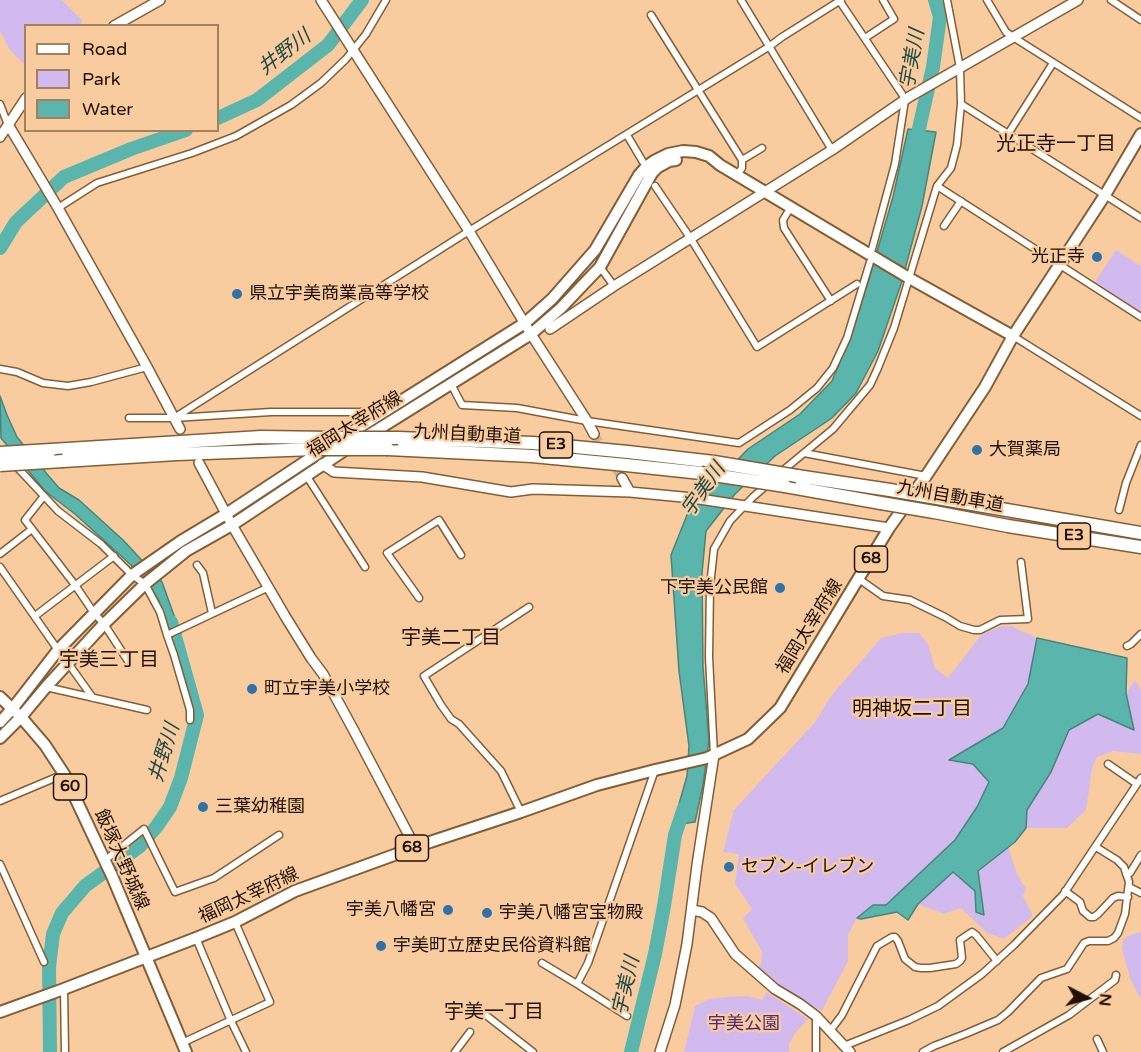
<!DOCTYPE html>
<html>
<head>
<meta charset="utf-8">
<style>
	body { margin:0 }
	#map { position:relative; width:1141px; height:1052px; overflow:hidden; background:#f9cca0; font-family:"Varela Round",sans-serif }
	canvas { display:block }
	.legend { position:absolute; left:24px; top:24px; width:195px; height:108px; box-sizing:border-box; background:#f9cca0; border:2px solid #a28160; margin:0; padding:8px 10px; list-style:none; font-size:18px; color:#201001 }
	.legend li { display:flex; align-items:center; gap:12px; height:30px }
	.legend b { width:30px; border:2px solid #a28160 }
	.north { position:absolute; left:1057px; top:968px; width:60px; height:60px; -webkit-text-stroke:4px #f9cca0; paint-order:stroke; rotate:96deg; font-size:16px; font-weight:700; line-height:24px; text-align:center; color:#201001 }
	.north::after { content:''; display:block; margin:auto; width:21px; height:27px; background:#201001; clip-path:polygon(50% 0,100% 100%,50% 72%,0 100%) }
</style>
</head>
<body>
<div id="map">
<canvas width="1141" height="1052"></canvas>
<ul class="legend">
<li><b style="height:8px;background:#fff"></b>Road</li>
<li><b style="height:16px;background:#d3baee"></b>Park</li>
<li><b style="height:16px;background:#5ab6ac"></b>Water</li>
</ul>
<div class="north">N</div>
</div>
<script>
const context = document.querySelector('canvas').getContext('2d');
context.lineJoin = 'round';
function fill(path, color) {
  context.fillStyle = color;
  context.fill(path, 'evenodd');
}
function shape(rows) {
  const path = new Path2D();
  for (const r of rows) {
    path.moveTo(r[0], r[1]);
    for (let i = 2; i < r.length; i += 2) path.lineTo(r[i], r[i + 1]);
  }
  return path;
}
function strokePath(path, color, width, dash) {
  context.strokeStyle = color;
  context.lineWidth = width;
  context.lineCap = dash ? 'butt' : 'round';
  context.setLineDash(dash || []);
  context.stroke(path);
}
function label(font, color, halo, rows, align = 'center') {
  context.font = font + ' "Varela Round","Noto Sans JP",sans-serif';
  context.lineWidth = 4.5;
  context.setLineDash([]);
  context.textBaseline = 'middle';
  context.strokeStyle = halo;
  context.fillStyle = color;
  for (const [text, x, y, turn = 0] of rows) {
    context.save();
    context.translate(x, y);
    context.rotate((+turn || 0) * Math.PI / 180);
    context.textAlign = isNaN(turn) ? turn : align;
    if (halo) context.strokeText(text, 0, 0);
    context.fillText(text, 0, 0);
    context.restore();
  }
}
fill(shape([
	[0,0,62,0,82,20,81,25,26,26,25,65,9,49,0,31],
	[1116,250,1141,266,1141,313,1095,282],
	[1011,626,1037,638,1028,684,1003,728,950,760,973,764,989,782,977,807,955,840,886,905,873,905,857,918,848,935,848,961,822,1011,793,995,756,968,761,964,762,952,743,918,752,909,735,884,739,854,723,852,734,810,816,721,831,696,881,638,903,633,919,633,928,644,935,668,948,678,981,635,999,627],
	[1135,680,1141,690,1141,754,1113,751,1097,757,1092,769,1086,810,1067,828,1026,828,1027,810,1051,772,1069,730,1098,714,1134,730,1126,693],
	[1008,847,1018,876,1026,889,1023,896,1033,916,1004,939,987,933,961,908,944,914,918,904,953,872,975,891,976,911,978,871],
	[1141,932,1141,998,1138,994,1130,978,1122,949,1123,939,1133,934],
	[766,992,808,1019,796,1032,789,1044,789,1052,684,1052,695,1006,709,999,726,997,747,996,763,1000]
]), '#d3baee');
const water = shape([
	[908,129,936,132,922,206,901,284,878,351,856,393,832,418,775,456,735,494,706,531,702,573,703,667,709,740,703,785,695,822,673,825,687,776,689,746,679,671,671,555,687,515,710,488,748,449,800,414,832,381,853,330,869,279,893,197,908,129],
	[0,396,7,415,17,437,47,474,59,488,79,500,123,540,162,582,181,635,173,643,159,601,152,589,131,565,75,514,45,491,1,438,0,396],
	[1037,638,1127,658,1126,693,1134,730,1098,714,1069,730,1051,772,1027,810,1026,828,1015,842,978,871,984,915,976,912,975,891,953,872,918,904,908,920,897,912,861,919,857,918,873,905,886,905,955,840,977,807,989,782,973,764,949,760,1003,728,1028,684,1037,638]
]);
fill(water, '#5ab6ac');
strokePath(water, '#498479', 1.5);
strokePath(shape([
	[218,118,257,100,328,45,362,0],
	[915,146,933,67,940,17,935,0],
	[0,248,16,222,64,177,131,149,186,130],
	[50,1052,49,967,53,934,62,913,85,886,140,846,157,826,170,807,181,778,197,715,171,622],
	[631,1052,655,954,664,906,675,835,684,808]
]), '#5ab6ac', 14);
strokePath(shape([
	[594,434,622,478]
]), '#d8b088', 9, [9, 4.5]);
const street = shape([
	[741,0,832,150],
	[839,0,902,94,905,100,895,164,872,249],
	[987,0,1006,32,1013,37,1141,118],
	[1111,0,1141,20],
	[651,15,742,160,742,168,737,175],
	[865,38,894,19,883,0],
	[0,104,8,125],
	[961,104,1141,218],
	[1008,134,1053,63],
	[627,135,643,162],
	[742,160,762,148],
	[655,186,691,239,757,347,857,284],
	[937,186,1141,317],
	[791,207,783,220,784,228,831,301],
	[58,208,97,183,192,153,236,136,291,105,321,83,346,59,366,34,386,0],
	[944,226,961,201],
	[600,267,614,286],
	[1013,336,1141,416],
	[0,369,17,372,43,383,68,386,91,382,147,367],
	[451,384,462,405,517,408,587,421,739,443,790,410,817,388,833,368,847,338,870,262],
	[129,418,174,418,271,412,361,412,369,421],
	[174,418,469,231,770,46,782,37,841,0],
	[804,453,926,476],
	[15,465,58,511,101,544,132,575,145,584,160,612,167,635,174,655,190,710,190,720],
	[781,472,833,429,870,385,877,370,894,328,937,186,951,168,957,145,961,104,960,68,947,0],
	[306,475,365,567],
	[44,496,25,520,75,585,94,613,104,624,128,661],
	[1119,510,1126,483,1141,445],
	[0,554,32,529],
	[197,565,203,573,212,613],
	[0,567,58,650],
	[859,579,883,596,910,600,945,617,960,626,974,630,980,630,1000,620,1028,619,1021,562],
	[419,598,387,553,439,520,461,555],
	[35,616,114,556],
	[167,635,269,587],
	[1127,646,1131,644,1141,634],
	[68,663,93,698],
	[46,687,147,710],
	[714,755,709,657,710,586,714,549,730,521,753,497,767,485],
	[1108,764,1137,784],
	[0,801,64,774],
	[521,812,501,771,459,724,451,719,441,705,424,676,529,607],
	[104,861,144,829,175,892,214,878,279,835],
	[0,864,44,962],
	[1126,874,1130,873,1141,855],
	[1129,887,1141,893],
	[1065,891,1080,902,1083,911,1090,917,1094,917,1098,914,1113,898,1118,896,1128,897],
	[196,938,231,1021,246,1052],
	[542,963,577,984,588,963,655,770],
	[577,984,627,1016],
	[64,989,65,1052],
	[487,1016,533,1052],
	[816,1017,816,1052],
	[830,1031,842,1015,877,946,892,937,895,937,898,941,905,959,915,967,921,968,930,968,956,964,960,961,962,958,960,940,972,932,976,935,997,961],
	[1097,1039,1103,1052],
	[182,1043,270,1002,235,922],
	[844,1046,909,1020,938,1006,982,974,1014,945,1063,895,1141,778],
	[455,1052,470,1032],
	[923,1052,934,1046,965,1034,998,1020,1008,1012,1041,978,1067,969,1084,943,1089,941,1108,941,1114,938,1118,933,1125,914,1129,882,1124,867,1117,860,1096,847],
	[1003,1052,1069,1015,1115,980,1116,975]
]);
const secondary = shape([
	[321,0,469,231,531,334,587,421,594,434],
	[114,26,160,0],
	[9,126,58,208,147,367,180,429],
	[0,137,26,98],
	[550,329,614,286,832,150,909,97,1078,0],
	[199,463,232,525,285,616,311,658,323,674,353,729,415,847],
	[322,464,334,472,422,477,511,492,533,489,630,492,693,498,889,528],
	[622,478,630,492],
	[692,910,702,912,711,918,735,954,775,989,800,1004,816,1016,850,1052],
	[660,1052,675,1005,687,944,697,865,714,755]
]);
const primary = shape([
	[339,440,525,323,552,299,595,250,639,175,647,166,654,161,668,154,683,151,696,152,709,156,720,165,909,278,1013,336],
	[361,440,531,334,561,308,600,267,652,173,658,167,669,161,676,160],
	[0,697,21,717,45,745,64,774,112,876,186,1052],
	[0,722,13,708,58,650,132,575,181,541,226,514,326,448],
	[0,738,21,717,46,687,104,624,145,584,186,551,232,525,348,448],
	[0,1012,61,990,196,938,235,922,295,891,430,842,521,812,597,785,655,770,707,758,748,739,780,708,889,528,926,476,985,387,1013,336,1105,195,1141,134]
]);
const highway = shape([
	[398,438,533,443,628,452,714,462],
	[388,449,532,456,626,465,701,473],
	[51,450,261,437,332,438],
	[63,461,177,454,315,449],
	[797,476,890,490],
	[785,486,881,503],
	[943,499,1141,533],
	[934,512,1008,526,1141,547]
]);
strokePath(street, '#845d33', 9);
strokePath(secondary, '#845d33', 12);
strokePath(primary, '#845d33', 14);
strokePath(highway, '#845d33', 15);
strokePath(street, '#fff', 6);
strokePath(secondary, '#fff', 9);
strokePath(primary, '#fff', 10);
strokePath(highway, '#fff', 12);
const highwayBridge = shape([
	[332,438,398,438],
	[315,449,388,449],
	[0,453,51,450],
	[714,462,797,476],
	[0,465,63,461],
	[701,473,785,486],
	[890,490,943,499],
	[881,503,934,512]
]);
strokePath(highwayBridge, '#845d33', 15, []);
strokePath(highwayBridge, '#fff', 12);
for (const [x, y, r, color] of [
	[1097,257,6,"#3072a8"],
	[237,294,6,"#3072a8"],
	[977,450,6,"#3072a8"],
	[780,588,6,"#3072a8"],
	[252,689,6,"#3072a8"],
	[203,807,6,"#3072a8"],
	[729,867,6,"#3072a8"],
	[448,910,6,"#3072a8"],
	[487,913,6,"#3072a8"],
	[381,946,6,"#3072a8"]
]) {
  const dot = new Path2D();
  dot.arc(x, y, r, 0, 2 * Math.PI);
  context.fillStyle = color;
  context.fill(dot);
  strokePath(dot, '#f9cca0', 2);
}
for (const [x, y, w] of [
	[556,445,33],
	[1074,536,33],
	[871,559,33],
	[70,787,33],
	[412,848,33]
]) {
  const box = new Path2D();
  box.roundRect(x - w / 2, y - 13, w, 26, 4.5);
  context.fillStyle = '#f9cca0';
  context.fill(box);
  strokePath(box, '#201001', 1.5);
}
label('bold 16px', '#201001', null, [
	["E3",556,445],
	["E3",1074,536],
	["68",871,559],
	["60",70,787],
	["68",412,848]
]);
label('18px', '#201001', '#f9cca0', [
	["光正寺",1085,257,"right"],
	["県立宇美商業高等学校",249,294],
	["大賀薬局",989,450],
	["下宇美公民館",768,588,"right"],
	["町立宇美小学校",264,689],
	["三葉幼稚園",215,807],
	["セブン-イレブン",741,867],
	["宇美八幡宮",436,910,"right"],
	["宇美八幡宮宝物殿",499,913],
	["宇美町立歴史民俗資料館",393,946]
], 'left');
label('18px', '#201001', '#f9cca0', [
	["福岡太宰府線",355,425,-32],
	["九州自動車道",467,435,3],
	["九州自動車道",950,497,10],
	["福岡太宰府線",810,627,-58],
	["飯塚大野城線",121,860,66],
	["福岡太宰府線",249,896,-25]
]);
label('18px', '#502a70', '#f9cca0', [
	["宇美公園",744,1024]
]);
label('italic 20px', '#204a46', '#f9cca0', [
	["井野川",285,53,-38],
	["宇美川",913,59,-80],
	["宇美川",704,490,-55],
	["井野川",165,753,-73],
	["宇美川",627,986,-77]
]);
label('20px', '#201001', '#f9cca0', [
	["光正寺一丁目",1056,145],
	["宇美二丁目",451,639],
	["宇美三丁目",109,661],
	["明神坂二丁目",912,710],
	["宇美一丁目",494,1013]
]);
</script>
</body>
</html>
